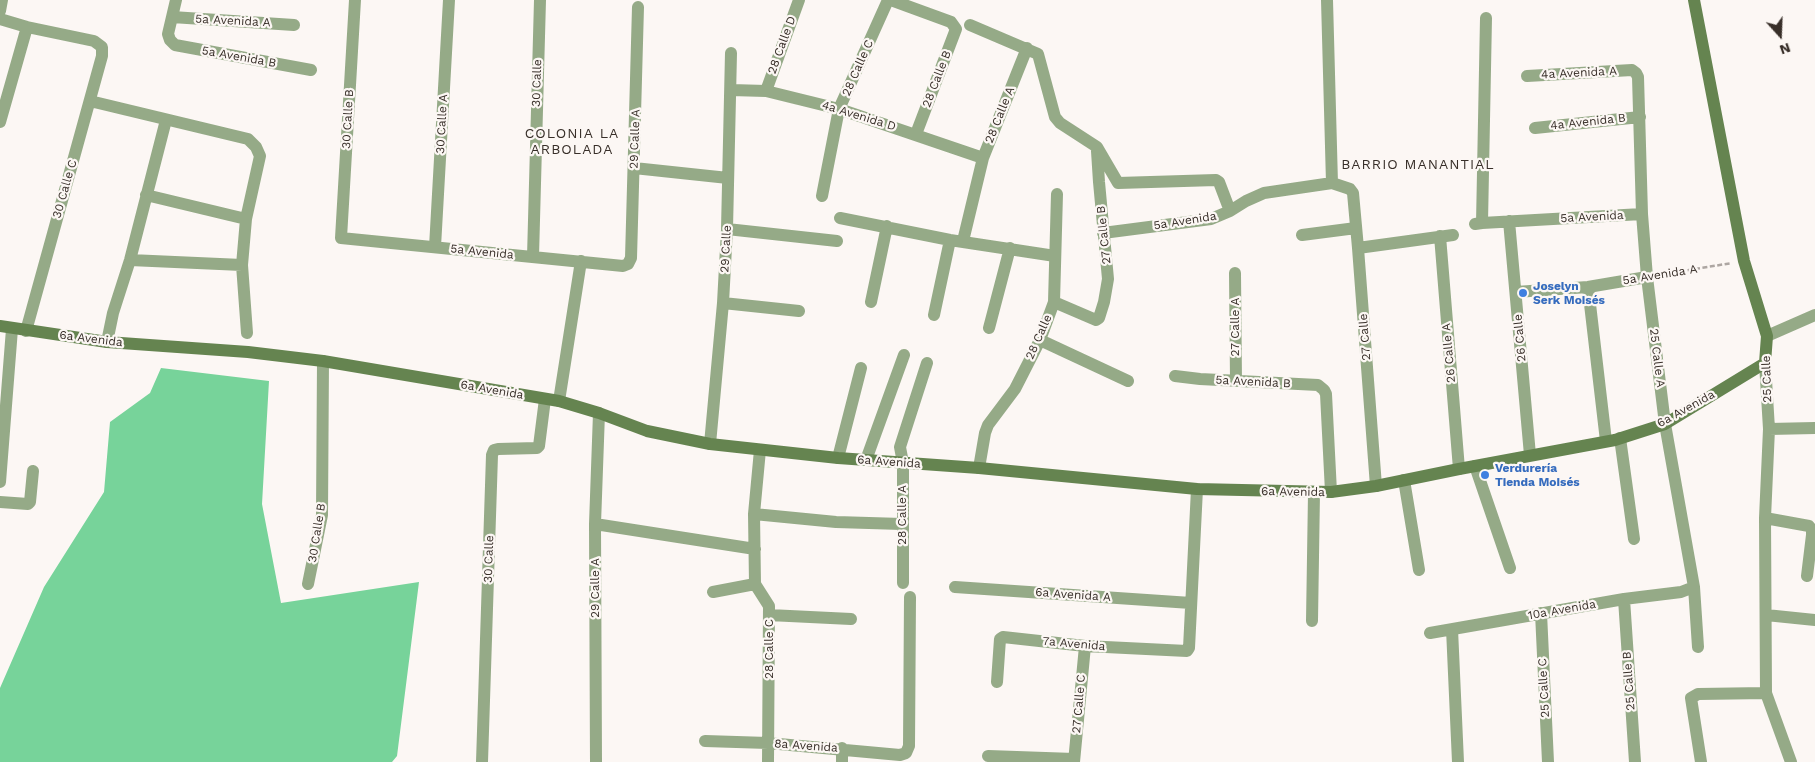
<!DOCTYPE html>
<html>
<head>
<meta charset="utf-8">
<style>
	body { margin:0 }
	#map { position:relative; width:1815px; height:762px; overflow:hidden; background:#fcf7f4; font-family:"Work Sans",sans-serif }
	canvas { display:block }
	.north { position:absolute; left:1755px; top:10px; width:50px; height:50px; -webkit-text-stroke:4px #fcf7f4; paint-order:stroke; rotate:160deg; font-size:14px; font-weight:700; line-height:20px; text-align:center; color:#382f29 }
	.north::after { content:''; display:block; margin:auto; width:18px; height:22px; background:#382f29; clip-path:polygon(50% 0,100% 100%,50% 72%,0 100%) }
</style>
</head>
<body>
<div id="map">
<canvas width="1815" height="762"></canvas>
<div class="north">N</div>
</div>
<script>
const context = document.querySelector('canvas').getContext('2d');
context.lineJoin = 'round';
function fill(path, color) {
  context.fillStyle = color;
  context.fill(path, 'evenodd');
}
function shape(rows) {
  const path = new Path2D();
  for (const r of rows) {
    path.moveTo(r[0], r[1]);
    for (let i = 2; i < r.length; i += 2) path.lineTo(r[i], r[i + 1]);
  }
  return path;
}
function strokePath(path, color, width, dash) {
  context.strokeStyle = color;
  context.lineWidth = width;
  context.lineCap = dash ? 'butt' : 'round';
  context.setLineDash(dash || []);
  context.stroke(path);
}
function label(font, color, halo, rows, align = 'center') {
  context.font = font + ' "Work Sans",sans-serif';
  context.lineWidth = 4.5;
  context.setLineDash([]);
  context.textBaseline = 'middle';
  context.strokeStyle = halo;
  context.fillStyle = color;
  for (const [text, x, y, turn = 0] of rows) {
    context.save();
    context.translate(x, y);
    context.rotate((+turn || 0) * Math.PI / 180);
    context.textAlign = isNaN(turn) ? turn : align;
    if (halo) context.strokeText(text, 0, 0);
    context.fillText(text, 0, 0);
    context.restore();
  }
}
fill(shape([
	[161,368,269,381,262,504,281,603,419,582,397,756,392,762,0,762,0,688,44,587,104,492,110,422,150,393]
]), '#77d39a');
strokePath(shape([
	[1658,275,1732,263]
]), '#ada6a2', 2.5, [5, 2.5]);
strokePath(shape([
	[176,0,168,34,170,40,175,45,311,70],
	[355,0,341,238,623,266,628,264,631,258,638,7],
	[891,0,951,22,956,29,916,134],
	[1327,0,1332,183],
	[0,11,2,0],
	[172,17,294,25],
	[0,19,27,27,94,41,102,47,102,56,26,331],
	[970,25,1038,54,1055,117,1060,123,1097,147,1118,183,1216,180,1219,182,1230,211],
	[1527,76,1632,70,1636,73,1638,77,1642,214,1647,277,1665,424,1694,587,1698,647],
	[731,90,766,91,839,109,983,158],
	[766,91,799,0],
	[90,101,248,139,256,147,260,156,246,219,242,265,247,333],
	[0,122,27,27],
	[1535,128,1640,117],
	[634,168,728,178],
	[146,195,246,219],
	[822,196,839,109,888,0],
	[840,218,950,240,1055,256],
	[1509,221,1530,455],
	[1482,223,1642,214],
	[1475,224,1482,223,1486,18],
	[727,229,837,241],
	[1103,233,1211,219,1230,211,1246,201,1264,193,1332,183,1350,189,1353,193,1358,248,1376,486],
	[1302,235,1356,228],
	[1440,236,1459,469],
	[963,241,983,158,1027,48],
	[435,247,449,0],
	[1358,248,1453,235],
	[533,257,540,0],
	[130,260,242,265],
	[1235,273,1236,381],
	[1588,287,1606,441],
	[1516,292,1588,287,1647,277],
	[871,302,887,226],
	[1054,302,1096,320,1099,318,1104,302,1108,279,1099,182,1097,151],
	[723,303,799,311],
	[934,315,950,240],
	[989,328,1010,248],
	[1767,336,1815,315],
	[1040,340,1128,381],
	[107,342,113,313,130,260,166,120],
	[1765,363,1769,429,1765,518,1766,693,1791,762],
	[1175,376,1200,379,1318,385,1324,390,1326,394,1331,492],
	[559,401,581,261],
	[1769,429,1815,428],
	[1620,438,1634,539],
	[710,444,723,303,727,229,731,53],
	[760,450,754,514,755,584,769,606,768,762],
	[838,458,861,368],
	[866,460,904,355],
	[1475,466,1510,568],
	[979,468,985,433,988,425,1015,389,1040,340,1054,302,1057,194],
	[1404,480,1419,570],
	[0,482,12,329],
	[0,502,28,504,30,502,33,471],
	[754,514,836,522,902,524],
	[1765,518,1809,526,1812,530,1812,535,1807,576],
	[595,524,755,549],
	[903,583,903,463,900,447,927,363],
	[308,584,322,515,323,361],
	[955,587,1191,603],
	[713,592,755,584],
	[1624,599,1635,762],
	[1541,613,1548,762],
	[769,615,851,619],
	[1766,615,1815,620],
	[1312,621,1314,493],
	[1452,629,1458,762],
	[1430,633,1624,599,1681,592,1694,587],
	[997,682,1000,639,1003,637,1085,646,1187,651,1189,648,1197,489],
	[705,741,768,743,900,755,906,753,909,746,910,597],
	[988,756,1074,759],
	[482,762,492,455,494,450,498,449,537,448,539,446,545,399],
	[596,762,595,524,599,413],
	[842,762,842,748],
	[1074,762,1085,646],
	[1701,762,1691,698,1698,694,1766,693]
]), '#95aa87', 12);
strokePath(shape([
	[0,326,107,342,248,352,323,361,559,401,599,413,647,431,710,444,838,458,979,468,1197,489,1331,492,1376,486,1459,469,1615,440,1665,424,1765,363,1767,336,1744,261,1694,0]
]), '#658450', 12);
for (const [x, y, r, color] of [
	[1523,293,5,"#3f7fe0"],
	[1485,475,5,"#3f7fe0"]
]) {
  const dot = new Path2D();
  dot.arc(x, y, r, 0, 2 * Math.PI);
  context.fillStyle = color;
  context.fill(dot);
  strokePath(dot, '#fcf7f4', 2);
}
label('12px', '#382f29', '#fcf7f4', [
	["5a Avenida A",233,21,3],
	["28 Calle D",782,45,-70],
	["5a Avenida B",239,57,10],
	["28 Calle C",858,68,-66],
	["4a Avenida A",1579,73,-3],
	["28 Calle B",937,79,-69],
	["30 Calle",537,83,-88],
	["28 Calle A",1000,115,-68],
	["4a Avenida D",859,116,17],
	["30 Calle B",348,119,-87],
	["4a Avenida B",1588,122,-6],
	["30 Calle A",442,124,-87],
	["29 Calle A",635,139,-88],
	["30 Calle C",65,189,-74],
	["5a Avenida",1592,217,-3],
	["5a Avenida",1185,221,-9],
	["27 Calle B",1104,235,-96],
	["29 Calle",726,249,-87],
	["5a Avenida",482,252,6],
	["5a Avenida A",1660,275,-9],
	["27 Calle A",1235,327,-90],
	["28 Calle",1039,337,-66],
	["27 Calle",1365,337,-94],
	["26 Calle",1520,338,-95],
	["6a Avenida",91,339,7],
	["26 Calle A",1449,353,-95],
	["25 Calle A",1657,358,83],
	["25 Calle",1767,379,-92],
	["5a Avenida B",1253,382,3],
	["6a Avenida",492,390,10],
	["6a Avenida",1686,409,-29],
	["6a Avenida",889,462,4],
	["6a Avenida",1293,492,1],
	["28 Calle A",902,515,-90],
	["30 Calle B",317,533,-81],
	["30 Calle",489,559,-88],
	["29 Calle A",595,588,-90],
	["6a Avenida A",1073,595,4],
	["10a Avenida",1562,610,-10],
	["7a Avenida",1074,644,5],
	["28 Calle C",769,649,-90],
	["25 Calle B",1629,681,-94],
	["25 Calle C",1544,688,-93],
	["27 Calle C",1079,704,-85],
	["8a Avenida",806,746,4]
]);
label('bold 12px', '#366cbe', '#fcf7f4', [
	["Joselyn",1533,286],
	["Serk Moisés",1533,300],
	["Verdurería",1495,468],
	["Tienda Moisés",1495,482]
], 'left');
context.letterSpacing = '1px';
label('14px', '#382f29', '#fcf7f4', [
	["COLONIA LA",572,134],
	["ARBOLADA",572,150],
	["BARRIO MANANTIAL",1418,165]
]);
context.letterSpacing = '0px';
</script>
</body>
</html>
